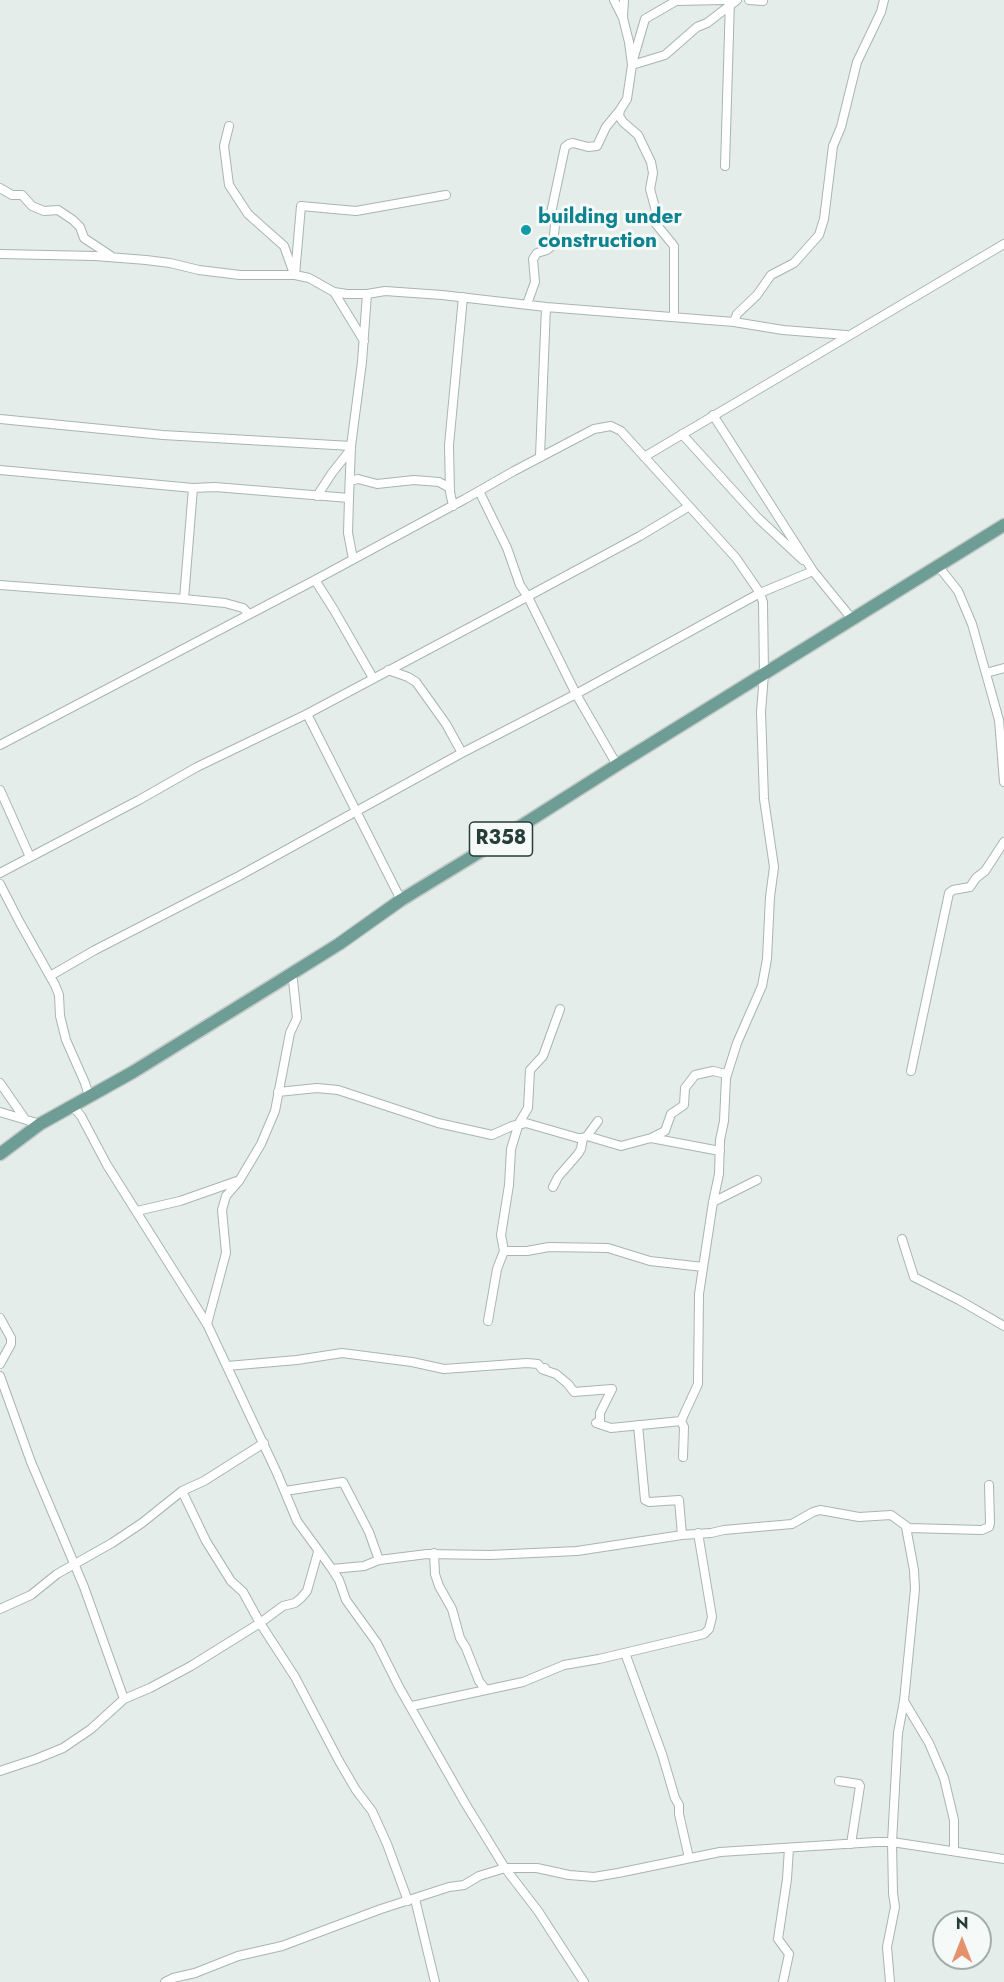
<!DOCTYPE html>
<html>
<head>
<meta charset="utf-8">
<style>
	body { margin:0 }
	#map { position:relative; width:1004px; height:1982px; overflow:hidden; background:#e5edea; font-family:Jost,sans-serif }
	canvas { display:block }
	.north { position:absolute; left:932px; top:1910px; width:60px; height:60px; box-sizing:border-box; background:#f5f9f8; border:2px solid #a2aeab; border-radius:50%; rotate:0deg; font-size:16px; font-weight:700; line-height:24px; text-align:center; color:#263d38 }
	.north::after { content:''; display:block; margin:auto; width:21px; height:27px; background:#e4926c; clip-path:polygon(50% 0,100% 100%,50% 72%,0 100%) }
</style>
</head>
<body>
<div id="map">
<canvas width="1004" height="1982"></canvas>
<div class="north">N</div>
</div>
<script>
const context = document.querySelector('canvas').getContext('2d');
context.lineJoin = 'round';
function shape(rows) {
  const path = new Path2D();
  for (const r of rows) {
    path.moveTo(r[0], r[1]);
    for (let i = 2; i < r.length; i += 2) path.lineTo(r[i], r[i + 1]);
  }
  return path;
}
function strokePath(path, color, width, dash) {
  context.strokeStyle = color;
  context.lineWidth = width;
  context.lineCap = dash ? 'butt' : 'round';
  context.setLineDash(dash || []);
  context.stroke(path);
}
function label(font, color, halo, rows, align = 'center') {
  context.font = font + ' Jost,sans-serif';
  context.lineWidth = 6;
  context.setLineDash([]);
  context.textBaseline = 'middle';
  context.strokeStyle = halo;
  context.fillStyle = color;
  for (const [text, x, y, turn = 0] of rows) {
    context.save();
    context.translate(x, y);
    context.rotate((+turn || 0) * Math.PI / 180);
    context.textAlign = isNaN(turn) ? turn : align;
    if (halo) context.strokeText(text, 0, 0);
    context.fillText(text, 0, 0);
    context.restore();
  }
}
const minor = shape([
	[614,0,623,18,629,42,632,65,627,99,620,110,619,116,623,122,638,135,651,162,653,173,650,189,656,211,656,224,674,246,674,317],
	[749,0,763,1],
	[623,16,624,0],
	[633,60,645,19,676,1,724,0],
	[632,65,665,55,697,27,707,23,737,0],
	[229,126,224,146,229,185,248,214,284,246,293,271],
	[725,166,730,0],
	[0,188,12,195,22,195,32,206,44,211,58,210,73,220,80,227,84,238,111,256],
	[0,254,95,256,146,260,170,263,199,270,240,275,295,275,309,278,334,292,347,294,367,294,385,291,442,295,546,307,734,322,783,330,846,335],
	[295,275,301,206,356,211,446,195],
	[334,292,364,341],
	[527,304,535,282,533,259,537,253,547,250,553,245,555,225,551,213,565,147,569,144,573,143,588,147,597,146,606,127,620,110],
	[734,322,737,314,757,295,771,275,794,263,819,235,824,219,833,146,841,127,857,62,881,12,884,0],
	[713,415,813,571,852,619],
	[0,419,163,435,351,446],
	[682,434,758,518,803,560],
	[540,456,546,307],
	[644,457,1004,244],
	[0,470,193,488,215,487,349,498],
	[350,481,358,479,377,484,414,480,439,482,450,488],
	[479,491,507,548,520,585,528,597,576,694,617,765],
	[317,496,332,473,351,449],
	[453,506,450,492,449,445,463,297],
	[353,559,348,533,349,498,351,446,362,362,367,294],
	[939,567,958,591,972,624,999,720,1004,782],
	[315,580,334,610,373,678],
	[0,585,184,599,225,603,243,608,249,614],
	[184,599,193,488],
	[388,670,408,677,416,682,446,724,462,753],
	[986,673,1004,668],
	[307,714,401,900],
	[0,745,315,580,465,499,514,471,594,429,611,426,621,431,736,558,760,593,763,602,764,674,761,712,764,799,774,867,770,897,767,959,762,986,737,1043,726,1078,724,1121,720,1140,719,1174,713,1202,699,1294,698,1384,681,1421,684,1427,683,1457],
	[0,790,30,857],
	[0,873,139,800,197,767,307,714,510,606,640,536,688,507],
	[0,884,19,921,55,985,59,995,60,1016,66,1040,85,1083,89,1096],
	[50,976,95,950,239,876,460,754,576,694,760,593,813,571],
	[911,1071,949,893,953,890,970,887,976,878,985,871,1004,842],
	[0,1083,25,1119],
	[278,1092,317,1088,338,1090,438,1123,492,1135,512,1126,526,1123,578,1138,583,1138,587,1136,598,1121],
	[72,1106,81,1116,107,1165,207,1324,277,1473,297,1521,332,1569,339,1580,346,1600,377,1643,399,1687,465,1803,505,1868,538,1911,584,1982],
	[0,1112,40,1124],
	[587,1136,621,1146,651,1138,720,1151],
	[651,1138,665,1131,671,1114,684,1105,685,1088,695,1075,713,1071,726,1074],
	[553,1187,558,1177,578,1154,581,1149,583,1138],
	[713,1202,757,1180],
	[137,1211,180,1201,237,1181],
	[902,1239,914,1277,959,1300,1004,1326],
	[504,1251,501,1235,509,1185,511,1149,519,1123,528,1108,530,1070,543,1056,560,1009],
	[0,1318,11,1338,11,1344,0,1364],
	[488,1321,497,1269,504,1251,527,1251,549,1247,608,1248,650,1261,703,1267],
	[207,1324,226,1253,222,1210,226,1196,239,1181,261,1144,275,1111,290,1033,297,1018,293,980,290,975],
	[227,1366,297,1360,342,1353,412,1362,444,1369,527,1363,538,1364,542,1369,545,1368,544,1370,556,1374,568,1384,574,1392,612,1389,600,1413,600,1421,596,1423,611,1428,681,1421],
	[0,1376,31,1462,84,1587,124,1699],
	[638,1425,645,1500,649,1502,679,1500,682,1535],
	[182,1491,206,1541,231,1581,243,1592,260,1623,295,1677,339,1761,356,1790,372,1811,387,1844,408,1901],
	[285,1491,343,1482,369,1532,379,1560],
	[434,1553,435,1574,439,1586,452,1609,460,1638,466,1648,479,1681,486,1690],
	[332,1569,364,1566,379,1560,427,1554,490,1555,577,1551,682,1535,711,1533,724,1530,792,1524,813,1512,820,1510,859,1517,891,1515,909,1528,982,1530,989,1527,990,1523,989,1485],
	[0,1609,31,1595,57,1574,112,1543,142,1523,182,1491,204,1481,264,1443],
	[625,1653,662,1754,675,1798,679,1805,679,1814,689,1858],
	[904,1701,929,1743,944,1778,954,1820,954,1851],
	[412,1706,523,1682,564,1665,599,1659,704,1634,709,1629,712,1617,698,1533],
	[0,1771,36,1759,63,1748,91,1729,124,1699,150,1688,191,1666,260,1623,283,1606,295,1603,301,1598,307,1591,318,1552],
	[839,1781,859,1784,860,1786,851,1844],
	[415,1899,435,1982],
	[165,1982,173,1978,195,1973,238,1956,282,1946,381,1909,449,1887,464,1885,479,1876,505,1868,537,1868,569,1875,594,1877,618,1873,720,1852,876,1842,892,1842,1004,1859],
	[783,1982,789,1954,778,1939,787,1879,789,1848],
	[890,1982,887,1947,895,1907,893,1893,892,1842,898,1733,904,1701,915,1589,914,1570,906,1527]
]);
const primary = shape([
	[0,1154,40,1124,133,1072,275,984,339,944,401,900,491,845,617,765,1004,525]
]);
strokePath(minor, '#a8b5b1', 10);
strokePath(primary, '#c2c9c7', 15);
strokePath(minor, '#fff', 8);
strokePath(primary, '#6e9d95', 12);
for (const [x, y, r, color] of [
	[526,230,6,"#0f9aa8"]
]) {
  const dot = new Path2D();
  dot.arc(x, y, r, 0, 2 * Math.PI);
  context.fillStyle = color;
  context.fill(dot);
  strokePath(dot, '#f5f9f8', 2);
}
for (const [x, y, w] of [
	[501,839,63]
]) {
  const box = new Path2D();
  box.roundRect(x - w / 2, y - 17, w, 34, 4.5);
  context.fillStyle = '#f5f9f8';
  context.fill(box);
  strokePath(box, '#263d38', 1.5);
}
label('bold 20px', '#263d38', null, [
	["R358",501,839]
]);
label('bold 21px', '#0d838f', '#f5f9f8', [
	["building under",538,218],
	["construction",538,242]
], 'left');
</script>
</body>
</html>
